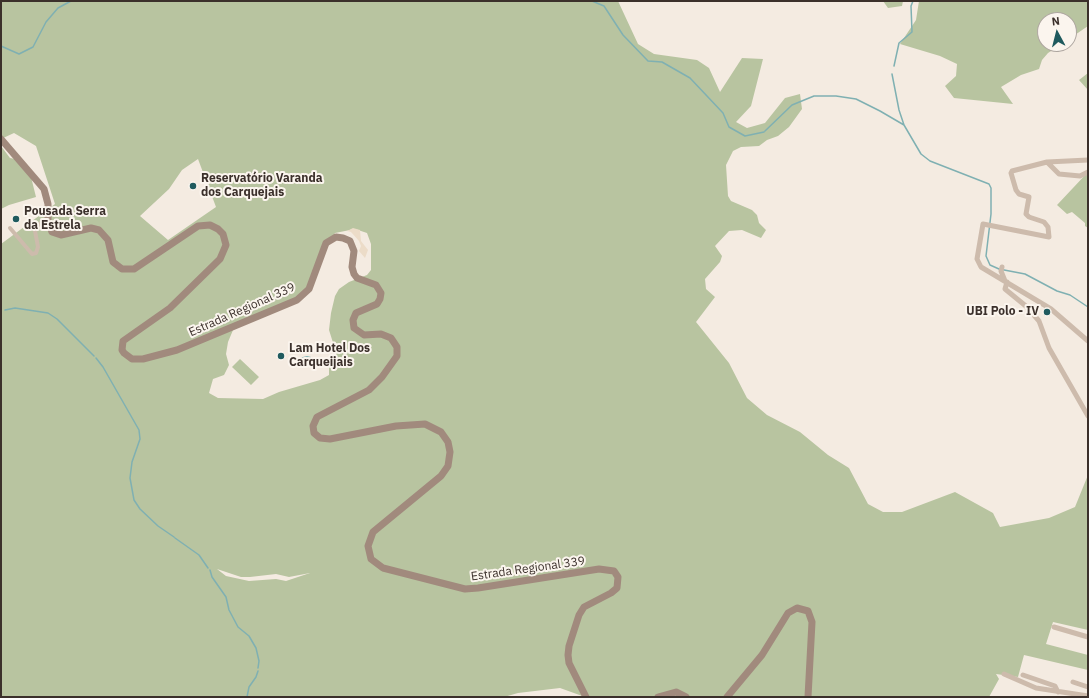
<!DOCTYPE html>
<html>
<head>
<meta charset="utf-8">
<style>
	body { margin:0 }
	#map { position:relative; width:1089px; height:698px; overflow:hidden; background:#f4ebe1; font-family:"IBM Plex Sans",sans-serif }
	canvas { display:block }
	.frame { position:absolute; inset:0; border:2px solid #3b302b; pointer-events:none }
	.north { position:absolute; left:1037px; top:12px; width:40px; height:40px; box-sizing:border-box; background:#fbf5ee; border:1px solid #aea6a0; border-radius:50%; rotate:353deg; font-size:11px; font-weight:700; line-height:16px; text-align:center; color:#3b302b }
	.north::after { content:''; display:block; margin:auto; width:14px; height:18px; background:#1f5a5e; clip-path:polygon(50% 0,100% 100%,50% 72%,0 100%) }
</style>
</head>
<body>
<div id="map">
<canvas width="1089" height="698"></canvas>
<div class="frame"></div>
<div class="north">N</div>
</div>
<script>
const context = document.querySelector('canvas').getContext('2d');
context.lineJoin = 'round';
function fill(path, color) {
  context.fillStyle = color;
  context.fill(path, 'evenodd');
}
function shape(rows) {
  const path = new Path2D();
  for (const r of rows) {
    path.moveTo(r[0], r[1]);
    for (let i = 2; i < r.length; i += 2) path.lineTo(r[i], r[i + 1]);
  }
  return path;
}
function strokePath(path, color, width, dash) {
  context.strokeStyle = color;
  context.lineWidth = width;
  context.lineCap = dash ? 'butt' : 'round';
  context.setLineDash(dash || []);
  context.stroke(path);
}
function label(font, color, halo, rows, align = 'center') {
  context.font = font + ' "IBM Plex Sans",sans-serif';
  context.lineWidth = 4;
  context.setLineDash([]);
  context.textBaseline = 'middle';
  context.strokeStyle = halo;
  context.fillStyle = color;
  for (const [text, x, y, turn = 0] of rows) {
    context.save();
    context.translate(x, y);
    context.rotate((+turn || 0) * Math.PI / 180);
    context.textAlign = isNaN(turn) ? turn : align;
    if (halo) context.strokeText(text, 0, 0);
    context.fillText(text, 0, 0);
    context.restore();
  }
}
fill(shape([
	[1,1,618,1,638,44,654,54,697,60,709,68,720,92,742,58,763,59,751,106,736,122,747,128,765,123,785,98,800,94,802,109,789,127,778,136,767,140,759,146,741,147,733,151,726,165,728,196,731,201,752,210,757,215,759,223,766,230,761,238,742,230,729,231,715,246,722,256,720,262,705,279,706,289,715,297,696,322,729,363,747,398,767,415,800,432,828,455,849,468,868,504,883,512,902,512,955,492,993,513,1000,527,1049,518,1075,507,1088,475,1088,630,1053,622,1046,644,1088,655,1088,670,1024,655,1018,677,996,674,999,679,989,697,585,697,560,688,518,693,504,697,1,697,1,244,55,204,36,146,14,133,1,139],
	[198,159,216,207,168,240,140,216,169,189,182,170],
	[355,229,367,233,371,244,371,270,367,275,349,282,339,289,335,296,331,313,329,330,335,349,336,355,329,366,329,375,320,380,279,392,263,399,218,398,209,393,213,379,224,375,229,365,226,354,228,342,236,323,301,298,335,233],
	[217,569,241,577,250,577,276,574,289,577,310,573,286,581,276,579,249,581,226,576],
	[883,1,903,1,902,6,888,8],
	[919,1,1088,1,1088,26,1069,39,1069,20,1045,20,1045,44,1062,44,1048,53,1042,60,1039,69,1021,75,1001,87,1013,104,954,98,945,86,956,76,957,64,940,56,900,44,916,20],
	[1088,73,1088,90,1079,80],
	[1,146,10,158,20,160,30,173,36,197,9,205,1,209],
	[1088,172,1088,228,1085,226,1085,223,1072,212,1067,214,1057,205],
	[240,359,259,377,251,385,232,367]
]), '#b8c4a0');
fill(shape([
	[353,228,360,230,361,241,368,250,365,258,359,251,361,246,359,241,351,232,347,231]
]), '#ecdcc8');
fill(shape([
	[307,356,311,357,311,362,304,366,299,365,299,358]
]), '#7fb0b2');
strokePath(shape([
	[592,1,604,6,623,35,648,61,662,62,690,78,723,113,729,127,745,136,764,132],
	[1,46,19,54,33,47,46,22,58,8,71,1],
	[894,66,899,43,912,32,911,6,913,1],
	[892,74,899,110,904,125],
	[765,131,792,105,814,96,836,96,856,99,880,111,904,125,921,154,930,161,989,184,991,188,991,214,986,256,990,265,999,269,1025,274,1057,291,1070,295,1088,307],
	[5,310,15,308,48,313,57,319,94,356],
	[96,358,103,367,139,430,140,439,132,462,130,478,134,500,140,509,158,526,174,537],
	[175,538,199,555,208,568],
	[210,570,212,577,226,597,229,610,238,627,249,636,256,648,259,661,258,668],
	[247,697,249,687,256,677,258,671]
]), '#7fb0b2', 1.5);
strokePath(shape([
	[10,228,32,254,36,253,38,247,35,231,43,220,48,218]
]), '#cdbbac', 4);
strokePath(shape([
	[1047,162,1088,160],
	[1088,172,1080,176,1059,174,1047,162,1012,171,1011,173,1016,190,1019,194,1029,197,1026,214,1029,217,1044,222,1048,227,1049,237,983,224,977,259,981,267,1051,309,1088,341],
	[1002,267,1001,271,1005,281],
	[1007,282,1005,289,1027,307,1039,321,1049,348,1088,416],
	[1054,627,1088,637],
	[1004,674,1036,688,1088,696],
	[1023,675,1055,686,1058,692],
	[1073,682,1088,687]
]), '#cdbbac', 5);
strokePath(shape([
	[1,139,44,189,48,204,48,221,52,232,61,235,91,228,99,230,108,240,113,262,122,269,134,269,198,226,210,225,218,229,223,234,226,245,220,259,170,308,123,341,122,350,124,353,132,359,143,359,177,350,297,300,309,289,326,243,336,237,343,238,350,241,354,251,352,267,354,274,357,278,376,285,381,293,380,299,377,304,356,313,353,320,354,328,364,335,381,334,391,338,397,347,397,356,382,377,369,390,317,417,313,426,314,433,320,438,330,439,396,426,425,424,441,432,448,442,450,452,448,466,441,476,373,532,368,546,371,559,383,568,465,589,478,588,599,569,614,571,618,577,617,588,611,593,584,607,579,615,569,646,568,655,569,663,586,697],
	[658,697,676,692,686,697],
	[727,697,762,655,788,613,797,608,808,611,812,622,808,697]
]), '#a18a7d', 7);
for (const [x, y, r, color] of [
	[193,186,4,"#1f5a5e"],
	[16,219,4,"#1f5a5e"],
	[1047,312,4,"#1f5a5e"],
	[281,356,4,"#1f5a5e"]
]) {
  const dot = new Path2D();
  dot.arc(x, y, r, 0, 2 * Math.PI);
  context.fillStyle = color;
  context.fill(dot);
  strokePath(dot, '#fbf5ee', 1.5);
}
label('bold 12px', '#3b302b', '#fbf5ee', [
	["Reservatório Varanda",201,179],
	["dos Carquejais",201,193],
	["Pousada Serra",24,212],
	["da Estrela",24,226],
	["UBI Polo - IV",1039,312,"right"],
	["Lam Hotel Dos",289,349],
	["Carqueijais",289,363]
], 'left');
label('12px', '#3b302b', '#fbf5ee', [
	["Estrada Regional 339",242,310,-24],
	["Estrada Regional 339",528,569,-8]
]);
</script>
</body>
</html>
